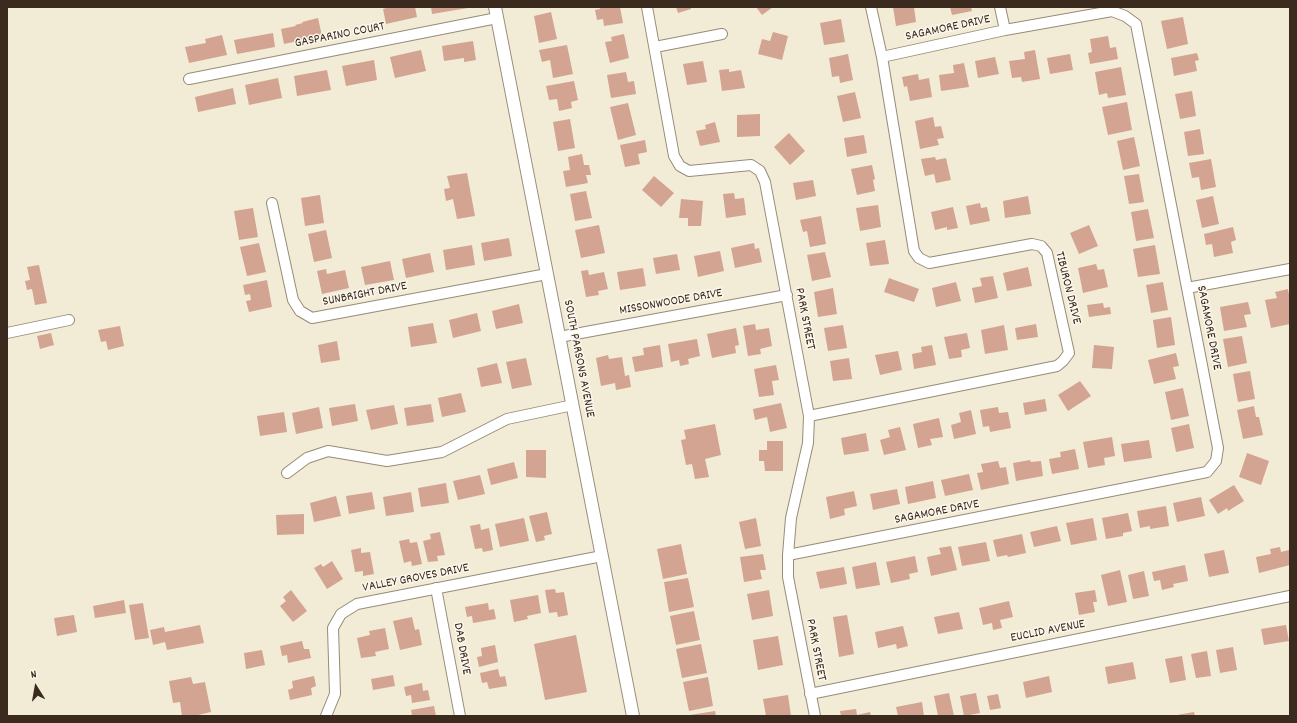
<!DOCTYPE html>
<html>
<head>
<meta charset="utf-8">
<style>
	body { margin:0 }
	#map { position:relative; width:1297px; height:723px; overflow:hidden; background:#f2ecd6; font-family:Dekko,sans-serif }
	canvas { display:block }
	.frame { position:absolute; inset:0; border:8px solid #3b2a1e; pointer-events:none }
	.north { position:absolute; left:16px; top:667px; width:40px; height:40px; -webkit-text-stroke:3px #fbf7ec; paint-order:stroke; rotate:349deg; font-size:11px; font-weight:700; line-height:16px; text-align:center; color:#3b2a1e }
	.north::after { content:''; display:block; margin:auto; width:14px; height:18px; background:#3b2a1e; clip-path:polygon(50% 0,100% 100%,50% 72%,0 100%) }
</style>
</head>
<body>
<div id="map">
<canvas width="1297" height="723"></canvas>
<div class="frame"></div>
<div class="north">N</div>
</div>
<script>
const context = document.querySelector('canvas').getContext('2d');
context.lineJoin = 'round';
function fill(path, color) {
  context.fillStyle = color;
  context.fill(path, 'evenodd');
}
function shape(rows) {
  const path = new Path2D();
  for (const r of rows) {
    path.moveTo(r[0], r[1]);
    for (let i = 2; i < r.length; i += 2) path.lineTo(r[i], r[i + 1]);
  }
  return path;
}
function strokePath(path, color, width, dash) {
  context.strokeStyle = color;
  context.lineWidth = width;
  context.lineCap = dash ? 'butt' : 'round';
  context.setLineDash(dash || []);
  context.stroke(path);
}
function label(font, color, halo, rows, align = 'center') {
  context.font = font + ' Dekko,sans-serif';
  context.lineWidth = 3;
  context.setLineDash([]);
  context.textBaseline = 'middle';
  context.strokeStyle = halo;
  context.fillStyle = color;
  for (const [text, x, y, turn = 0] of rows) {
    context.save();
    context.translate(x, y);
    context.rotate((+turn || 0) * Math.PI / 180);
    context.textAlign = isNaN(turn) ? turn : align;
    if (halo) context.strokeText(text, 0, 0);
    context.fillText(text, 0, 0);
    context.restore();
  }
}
fill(shape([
	[389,7,415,7,417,17,386,24,383,9],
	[431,7,468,7,468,8,432,14],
	[600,7,620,7,623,23,604,26,603,19,597,20,595,10,600,9],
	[676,7,691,7,691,9,678,13],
	[756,7,773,7,762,15],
	[893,7,914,7,916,22,896,26],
	[950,7,971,7,972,11,952,15],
	[551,12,557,39,539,43,534,16],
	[1183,17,1188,44,1167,49,1161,21],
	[318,18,322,36,284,44,281,29,296,26,295,25,303,23,302,22],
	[841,19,845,42,824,45,820,23],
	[773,32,788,36,782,60,758,54,762,39,770,41],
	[273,33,275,47,237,54,234,40],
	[624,34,629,58,610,63,605,42,612,41,611,37],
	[222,35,227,55,189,63,185,47,206,43,205,39],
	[1108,36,1110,48,1116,47,1118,59,1090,64,1088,53,1092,52,1090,39],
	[473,41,476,60,464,62,464,58,444,61,442,46],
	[567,45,573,74,553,78,550,60,542,62,539,50],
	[421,50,426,71,395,78,390,57],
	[1035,50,1040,79,1022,82,1021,77,1012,78,1009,61,1025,59,1024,52],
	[1197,53,1199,60,1195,61,1197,71,1174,76,1171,58],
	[848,54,853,80,840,83,839,76,832,77,829,58],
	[1070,54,1073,70,1050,74,1047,58],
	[995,57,999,74,978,78,975,61],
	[374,60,377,80,346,86,342,66],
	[703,61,707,82,687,85,683,64],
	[964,63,969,87,941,91,939,75,954,73,953,65],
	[1121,67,1126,95,1108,98,1107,93,1099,95,1095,72],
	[729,69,729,72,741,70,745,88,722,91,719,70],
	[327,70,331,90,297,96,294,76],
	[626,72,628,82,634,81,636,94,611,98,607,75],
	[918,74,919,80,929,78,932,97,910,101,907,86,904,87,902,77],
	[278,78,282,98,249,105,245,85],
	[574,81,578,100,571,102,572,108,559,111,557,99,549,100,546,86],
	[233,88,236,104,198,112,195,97],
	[1192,91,1196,116,1180,119,1175,94],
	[855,92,861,118,843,122,837,96],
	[1127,102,1132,130,1108,135,1102,107],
	[628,103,636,135,618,140,610,107],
	[760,114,760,136,737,137,737,115],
	[933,117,935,127,941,126,944,138,937,139,939,145,920,149,915,121],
	[570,119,575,148,558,151,553,122],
	[715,122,720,142,700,146,696,131,706,129,705,125],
	[1200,129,1204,154,1188,156,1184,132],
	[789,133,805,151,790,165,774,147],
	[864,135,867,153,847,157,844,138],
	[1134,137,1140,166,1123,170,1117,141],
	[645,140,647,152,638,154,640,164,625,167,620,145],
	[582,154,584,165,589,165,591,175,586,175,588,183,566,187,563,171,570,170,568,157],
	[935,157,936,160,946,158,951,180,936,183,934,174,925,176,921,159],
	[1211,159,1216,187,1201,190,1199,177,1192,178,1189,163],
	[872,165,875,179,873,180,875,191,857,195,851,169],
	[467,173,475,216,457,219,453,199,446,201,444,189,450,188,447,176],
	[1139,174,1144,202,1129,204,1124,176],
	[654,176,674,193,661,207,642,190],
	[813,180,816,196,796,200,793,183],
	[586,191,592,218,575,221,570,194],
	[734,193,735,199,744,198,746,215,726,218,723,194],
	[320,195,324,223,305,226,301,198],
	[1028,196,1031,214,1005,218,1003,201],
	[1213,196,1219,224,1202,228,1196,200],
	[681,199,703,201,701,226,688,226,688,218,679,218],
	[980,203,981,208,987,207,990,221,970,225,966,206],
	[878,205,881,227,860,231,856,208],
	[953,207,958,228,947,230,947,227,935,230,931,212],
	[253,208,258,237,239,240,234,211],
	[1148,209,1154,238,1136,241,1131,212],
	[821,216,826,244,810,247,807,231,803,232,800,220],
	[599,225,605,253,581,258,575,230],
	[1089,225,1098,246,1079,254,1070,233],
	[1233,227,1236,240,1231,242,1233,253,1214,257,1212,244,1206,245,1204,234],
	[326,230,332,258,314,262,308,234],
	[509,238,512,256,484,261,481,243],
	[885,240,889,264,870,266,866,243],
	[259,243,266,272,247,276,240,247],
	[754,243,755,249,759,248,762,262,735,268,731,248],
	[472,245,475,265,446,270,443,250],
	[1155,245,1160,274,1138,277,1133,249],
	[720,251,724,271,698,277,694,256],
	[825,252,831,277,812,281,807,255],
	[430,253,434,272,406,278,402,259],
	[677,254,680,270,656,274,653,258],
	[390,261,394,280,365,285,361,267],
	[1096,264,1098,270,1104,269,1108,287,1083,293,1078,268],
	[39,265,47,303,35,305,32,289,27,290,25,281,30,280,27,267],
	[1028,267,1032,286,1007,291,1003,273],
	[643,268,646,286,620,290,617,272],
	[326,269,327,274,345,270,349,288,322,294,317,271],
	[588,270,589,275,604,272,608,289,598,291,599,295,586,297,581,271],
	[993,276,998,298,975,303,972,288,982,286,980,278],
	[889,278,919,289,914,302,884,292],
	[267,280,272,307,249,312,246,301,251,300,250,294,245,295,243,285],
	[956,282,961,301,936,307,932,288],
	[1163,282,1168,310,1151,313,1146,285],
	[833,288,837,314,818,317,814,292],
	[1288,289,1290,300,1290,324,1271,328,1265,300,1277,298,1275,292],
	[1248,302,1251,314,1244,315,1247,327,1224,331,1220,307],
	[1103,303,1104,308,1110,307,1111,314,1089,317,1087,305],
	[519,304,523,323,496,329,492,311],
	[477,313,481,331,453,338,449,320],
	[1171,317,1175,345,1157,348,1153,320],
	[433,323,437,343,411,347,408,327],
	[755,324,756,330,769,328,772,346,760,349,761,354,748,356,743,326],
	[1036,324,1038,337,1017,340,1015,328],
	[843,325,847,348,828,351,824,328],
	[1004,325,1008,350,985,354,981,330],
	[120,326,124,346,108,350,106,341,101,342,98,330],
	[736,328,739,345,735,346,736,353,712,358,707,334],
	[51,333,54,345,40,349,37,336],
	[967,333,970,348,961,350,962,357,949,359,944,337],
	[1242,336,1247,363,1228,367,1223,339],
	[697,339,700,356,688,359,689,364,680,366,679,360,671,362,668,344],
	[337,341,340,360,321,363,318,345],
	[660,345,663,367,635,372,632,357,644,355,643,348],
	[932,345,936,365,914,369,912,354,922,352,921,347],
	[1094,345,1114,347,1112,369,1092,368],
	[898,351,902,370,880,375,875,355],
	[1176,353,1179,366,1173,367,1176,379,1154,384,1148,360],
	[608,355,609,359,622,357,625,376,629,375,631,387,616,390,615,383,601,386,596,358],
	[526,358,532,385,512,389,506,362],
	[849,358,852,379,833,381,830,361],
	[497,363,502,383,481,387,477,368],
	[776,365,779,380,772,381,774,395,759,397,754,369],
	[1250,371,1255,399,1238,402,1233,374],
	[1080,381,1091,396,1068,411,1058,395],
	[1183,388,1189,416,1171,420,1165,392],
	[461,393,466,412,442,417,438,398],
	[1045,399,1047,411,1025,415,1023,403],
	[781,403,787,428,770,432,767,417,755,420,753,409],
	[355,404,358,421,332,426,329,408],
	[431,404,434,422,407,426,404,408],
	[394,405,398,424,371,430,366,410],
	[1254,406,1256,417,1259,417,1263,435,1243,439,1237,410],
	[319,407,323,428,296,434,292,413],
	[998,407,999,413,1008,412,1011,428,990,432,989,426,983,427,980,410],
	[971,410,976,434,954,439,951,425,961,422,959,413],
	[284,412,287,432,260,436,257,416],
	[939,418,943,437,930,439,932,445,918,448,913,424],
	[715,424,721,455,705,459,709,477,695,479,692,464,686,465,681,440,686,439,684,430],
	[1189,424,1194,448,1176,452,1171,428],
	[900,427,906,450,884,455,880,440,890,437,888,430],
	[866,433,869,451,844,455,841,438],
	[1112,437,1115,456,1104,458,1105,465,1088,468,1083,442],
	[1149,440,1152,458,1124,462,1121,444],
	[767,441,783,441,783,471,765,471,764,461,759,461,759,450,767,450],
	[1075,449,1079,469,1052,474,1049,459,1061,457,1060,452],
	[526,450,546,450,546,478,526,477],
	[1247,453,1269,461,1261,485,1239,477],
	[1030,460,1031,462,1041,461,1043,476,1016,481,1013,463],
	[998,461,1000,468,1006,467,1009,484,981,490,977,473,983,472,981,464],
	[514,462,518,478,491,485,487,469],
	[969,474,973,490,945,496,941,480],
	[480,475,485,494,458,500,453,481],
	[933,481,936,498,908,504,905,487],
	[446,483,449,503,421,507,418,488],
	[1234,485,1244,501,1228,511,1227,508,1218,514,1209,500],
	[897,489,900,504,873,510,870,494],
	[854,491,857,506,844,509,845,515,830,519,826,497],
	[372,492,375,509,349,514,346,496],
	[411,492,414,512,386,516,383,497],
	[336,496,341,516,314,522,310,503],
	[1201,497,1205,516,1177,522,1173,503],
	[1166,506,1169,526,1150,529,1150,526,1140,528,1137,511],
	[547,512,552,534,544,536,545,540,536,542,529,516],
	[1128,513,1132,531,1123,533,1123,536,1106,539,1102,518],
	[304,514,304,534,277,535,276,515],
	[524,518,529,541,500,547,495,524],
	[756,518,761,546,745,549,739,522],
	[1093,518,1097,540,1071,545,1066,523],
	[480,524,481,530,489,528,493,550,483,552,482,548,475,549,470,526],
	[1057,526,1061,541,1034,547,1030,532],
	[440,532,445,555,437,556,438,561,428,562,423,541,431,539,430,534],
	[1022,534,1026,553,1008,557,1007,555,997,557,993,540],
	[409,539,410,543,417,542,422,564,412,566,411,561,404,563,399,541],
	[986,542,990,561,962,566,958,547],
	[681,544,687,574,663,579,657,549],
	[951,546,957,570,931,576,927,557,941,554,939,548],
	[1280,547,1281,552,1289,550,1290,565,1259,573,1256,557,1271,554,1270,549],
	[361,548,361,553,370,552,374,574,363,576,363,571,355,572,351,550],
	[1224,550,1229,573,1209,577,1204,554],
	[763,554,766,570,760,570,762,579,744,582,740,557],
	[915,556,918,572,909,574,910,579,891,583,886,562],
	[332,561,343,579,327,589,314,568,321,564,323,567],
	[876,562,880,585,856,589,852,567],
	[1185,565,1188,581,1173,584,1174,587,1162,590,1160,580,1154,581,1152,572],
	[844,567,847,584,820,589,816,572],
	[1120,570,1127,602,1108,606,1101,575],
	[1144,571,1149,596,1133,599,1128,575],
	[688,578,694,607,669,612,664,582],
	[555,589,556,593,564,592,568,615,558,617,557,612,549,613,545,590],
	[291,590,307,611,293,622,280,606,286,601,283,597],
	[769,590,773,616,752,620,747,594],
	[1095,590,1097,602,1093,602,1095,612,1079,615,1075,593],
	[538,595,541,613,527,616,528,619,514,622,510,600],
	[124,600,126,613,95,618,93,606],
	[1009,601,1013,617,1000,620,1002,628,993,630,992,623,983,625,979,608],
	[143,603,149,638,135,640,129,605],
	[488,603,489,610,494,609,496,619,473,623,472,616,467,617,465,607],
	[694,611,700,640,676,645,670,616],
	[959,612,963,629,938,634,934,617],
	[74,615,77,632,57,636,54,618],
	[847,615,854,654,839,657,833,617],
	[412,617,415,630,419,629,422,645,400,650,393,621],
	[200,625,204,643,167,650,165,642,153,645,150,630,164,627,165,632],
	[1286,625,1289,641,1264,645,1261,629],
	[903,626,908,646,897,649,896,644,878,648,875,632],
	[385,628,389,649,375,652,376,656,361,658,357,638,370,635,369,631],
	[576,635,587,692,545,700,534,644],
	[778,636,783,665,758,670,753,640],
	[302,641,304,649,309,649,311,658,288,663,287,655,282,656,280,646],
	[701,644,707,673,682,678,676,649],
	[495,645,498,662,479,667,477,657,482,656,481,648],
	[1233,647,1237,670,1220,673,1216,650],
	[262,650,265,665,246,669,244,653],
	[1207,651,1211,676,1196,678,1191,654],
	[1182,656,1186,680,1170,683,1165,659],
	[1133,662,1136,679,1108,684,1105,667],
	[498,669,500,677,505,676,507,686,489,689,487,682,482,683,480,673],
	[393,675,395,686,373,690,371,679],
	[314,676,316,686,311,688,312,695,290,700,288,690,293,688,292,681],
	[1049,676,1052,692,1026,698,1023,682],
	[191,677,193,684,205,682,211,712,194,716,182,716,180,702,173,703,169,681],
	[708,677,713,706,689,711,683,682],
	[422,683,423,691,428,690,430,700,412,703,411,695,406,696,404,687],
	[949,693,954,716,938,716,934,696],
	[976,693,980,713,964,716,960,696],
	[998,694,1001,708,990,710,987,696],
	[788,695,791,716,766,716,763,699],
	[922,702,924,716,898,716,896,707],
	[434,706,436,716,412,716,411,710],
	[856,709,857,715,870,712,871,716,841,716,840,711],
	[715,711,716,716,690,716,690,715],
	[1194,712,1195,716,1178,716,1177,715]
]), '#d3a491');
const minor = shape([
	[647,7,674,156,680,166,689,171,751,165,760,171,765,182,809,416,808,443,791,518,788,555,788,577,815,716],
	[1000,7,1005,30],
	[655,47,722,34],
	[189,79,497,18],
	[272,203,293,300,300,311,312,318,547,274],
	[1187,288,1290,269],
	[7,333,69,320],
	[559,337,787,295],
	[809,416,1057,366,1063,361,1069,353,1047,253,1041,246,1032,244,929,263,919,258,914,251,882,57,871,7],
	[287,473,307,458,328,451,387,461,442,452,507,419,573,405],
	[788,555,1207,472,1216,461,1218,448,1136,24,1125,16,1112,11,1005,30,882,57],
	[436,588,460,716],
	[810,694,1290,596],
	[326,716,335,694,333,628,341,614,357,604,602,556]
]);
const tertiary = shape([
	[495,7,633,716]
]);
strokePath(minor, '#968b7a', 12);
strokePath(tertiary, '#968b7a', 14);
strokePath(minor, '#fff', 10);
strokePath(tertiary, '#fff', 12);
label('13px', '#3b2a1e', '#fbf7ec', [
	["SAGAMORE DRIVE",948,29,-12],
	["GASPARINO COURT",340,36,-11],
	["TIBURON DRIVE",1067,288,76],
	["SUNBRIGHT DRIVE",365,295,-11],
	["MISSONWOODE DRIVE",671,303,-10],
	["PARK STREET",804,319,79],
	["SAGAMORE DRIVE",1208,328,79],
	["SOUTH PARSONS AVENUE",578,359,79],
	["SAGAMORE DRIVE",937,513,-11],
	["VALLEY GROVES DRIVE",416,579,-11],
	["EUCLID AVENUE",1048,632,-11],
	["DAB DRIVE",461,649,80],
	["PARK STREET",815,650,79]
]);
</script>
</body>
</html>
